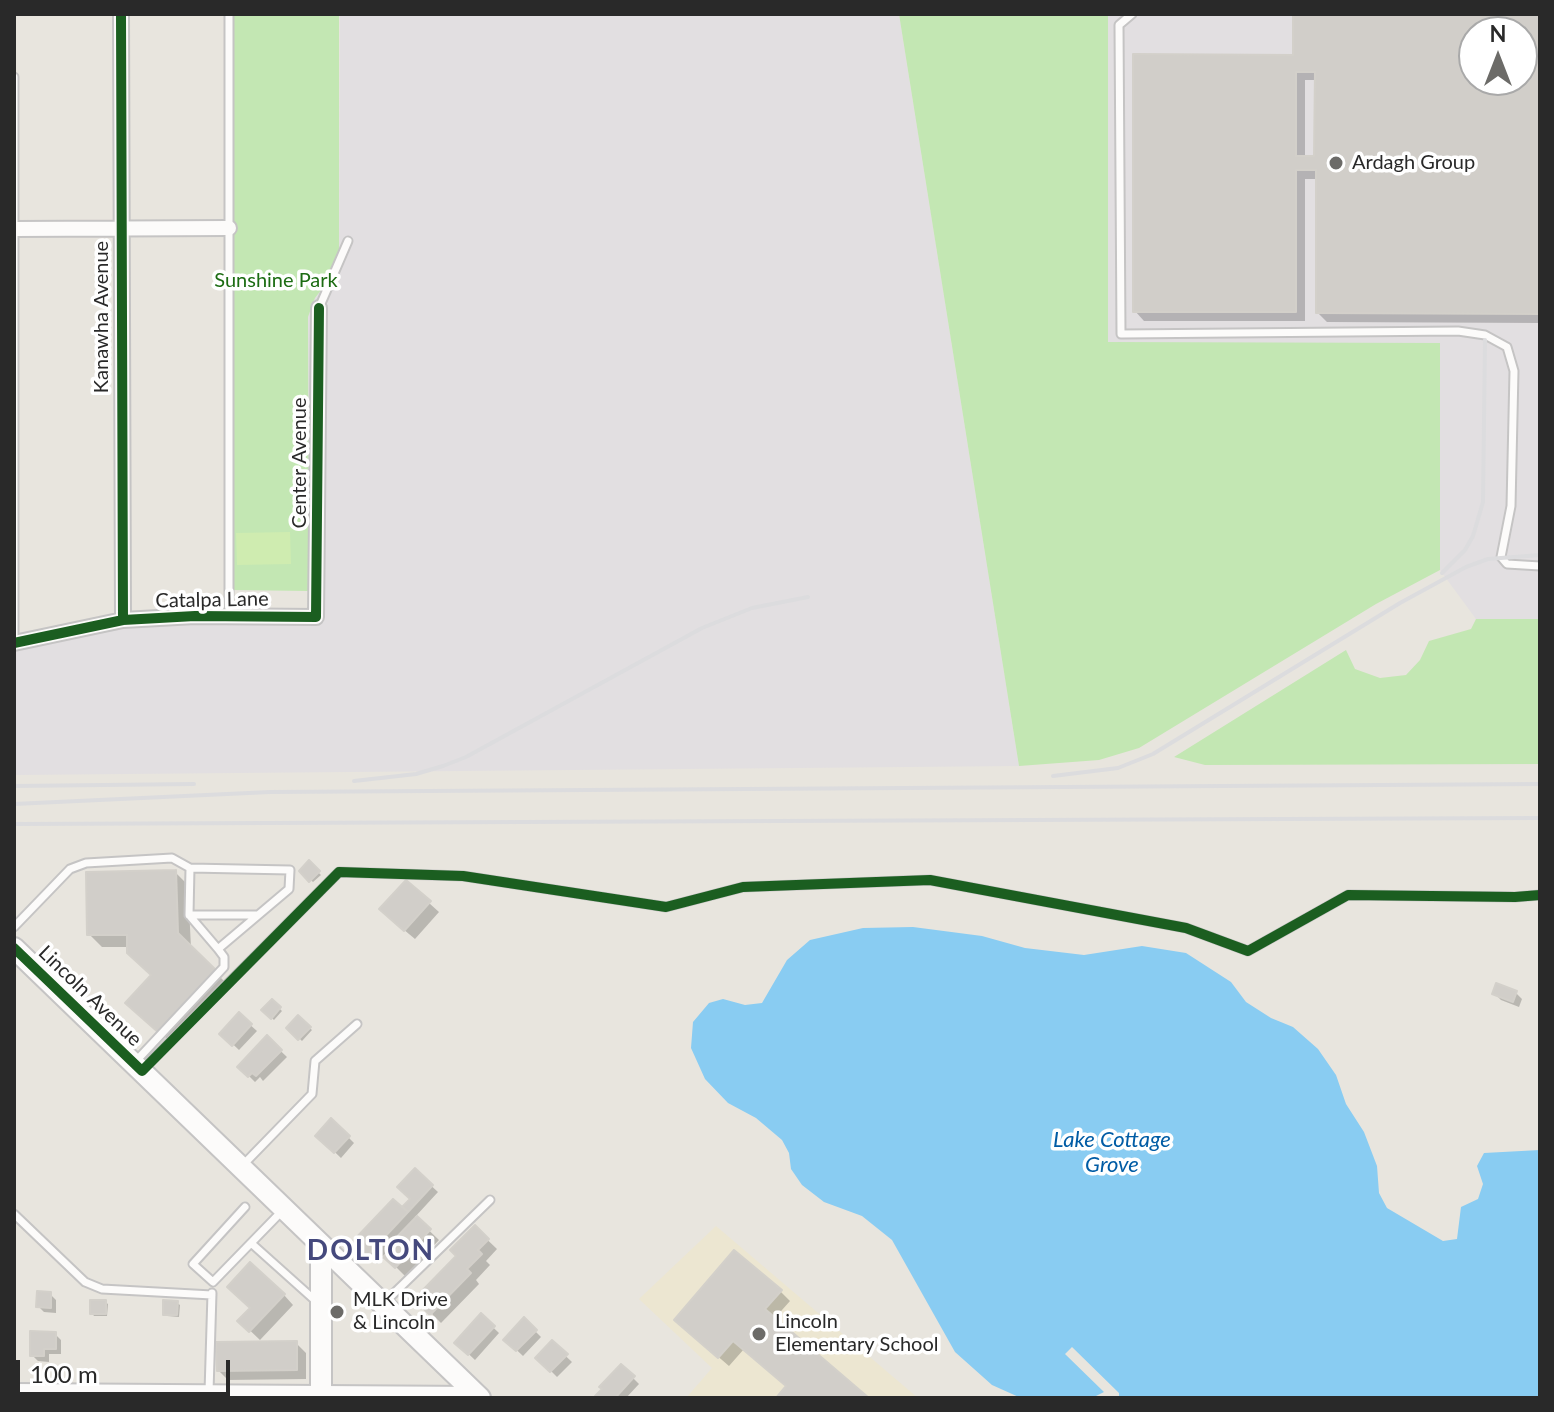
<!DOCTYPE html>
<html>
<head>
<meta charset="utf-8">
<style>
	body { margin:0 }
	#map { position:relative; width:1554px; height:1412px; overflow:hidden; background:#e8e5de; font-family:Lato,sans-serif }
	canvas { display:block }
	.frame { position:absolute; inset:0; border:16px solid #292929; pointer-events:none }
	.north { position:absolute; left:1458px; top:16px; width:80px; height:80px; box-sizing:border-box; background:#fff; border:2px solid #a9a9a9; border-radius:50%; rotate:0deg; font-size:22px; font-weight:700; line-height:32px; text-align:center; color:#292929 }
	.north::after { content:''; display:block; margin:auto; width:28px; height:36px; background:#6c6b68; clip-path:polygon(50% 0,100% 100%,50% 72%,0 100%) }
	.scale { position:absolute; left:16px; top:1360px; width:214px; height:36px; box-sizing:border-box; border:4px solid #292929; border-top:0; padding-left:10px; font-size:24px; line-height:28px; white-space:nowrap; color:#292929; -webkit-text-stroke:6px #fff; paint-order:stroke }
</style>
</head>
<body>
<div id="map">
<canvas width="1554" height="1412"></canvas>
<div class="frame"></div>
<div class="north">N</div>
<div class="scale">100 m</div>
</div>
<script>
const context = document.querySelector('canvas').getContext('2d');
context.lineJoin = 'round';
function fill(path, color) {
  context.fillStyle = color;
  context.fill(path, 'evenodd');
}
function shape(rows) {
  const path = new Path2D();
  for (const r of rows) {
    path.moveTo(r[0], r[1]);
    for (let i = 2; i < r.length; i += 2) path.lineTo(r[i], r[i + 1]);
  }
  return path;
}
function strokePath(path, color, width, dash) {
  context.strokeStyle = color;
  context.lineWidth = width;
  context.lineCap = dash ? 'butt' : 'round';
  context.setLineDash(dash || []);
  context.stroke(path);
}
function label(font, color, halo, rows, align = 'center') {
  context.font = font + ' Lato,sans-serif';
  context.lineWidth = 7;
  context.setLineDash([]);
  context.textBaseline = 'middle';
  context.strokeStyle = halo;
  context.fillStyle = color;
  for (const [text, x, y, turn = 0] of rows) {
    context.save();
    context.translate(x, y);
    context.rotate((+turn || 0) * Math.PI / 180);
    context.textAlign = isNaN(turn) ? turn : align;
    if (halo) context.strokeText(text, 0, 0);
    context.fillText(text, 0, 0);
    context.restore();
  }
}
fill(shape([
	[340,14,899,14,1019,766,14,775,14,648,144,625,309,622,306,339,308,317,315,298,339,266],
	[1108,14,1540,14,1540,619,1476,619,1440,570,1439,343,1108,343],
	[1474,32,1522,32,1522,80,1474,80]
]), '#e2dfe1');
fill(shape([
	[716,1226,918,1398,686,1398,712,1368,639,1299]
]), '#ece6d1');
fill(shape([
	[234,14,339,14,339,267,315,298,308,317,309,591,232,590],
	[899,14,1108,14,1108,342,1440,343,1440,570,1376,604,1139,748,1099,760,1019,766],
	[1476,619,1540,619,1540,764,1205,765,1174,757,1346,650,1355,669,1380,678,1406,675,1420,660,1429,641,1471,629]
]), '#c3e7b3');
fill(shape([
	[290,532,291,564,237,565,236,533]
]), '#cfecb0');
fill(shape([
	[913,927,982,936,1025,948,1084,955,1142,946,1186,953,1231,982,1246,1002,1271,1018,1293,1027,1318,1049,1336,1075,1346,1104,1364,1132,1377,1166,1379,1193,1387,1208,1443,1241,1457,1239,1461,1207,1478,1199,1483,1184,1477,1166,1484,1153,1540,1150,1540,1398,1119,1398,1119,1393,1072,1347,1065,1354,1104,1392,1092,1398,1021,1398,992,1385,955,1352,892,1240,862,1216,824,1202,802,1185,791,1169,789,1153,782,1140,756,1118,728,1103,705,1079,691,1048,693,1022,709,1003,723,999,745,1005,762,1003,787,960,810,940,863,928]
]), '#89ccf2');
fill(shape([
	[1318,14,1540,14,1540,323,1327,322,1318,313,1318,179,1305,179,1305,321,1144,321,1135,311,1295,57],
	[1474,32,1522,32,1522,80,1474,80],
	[1305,80,1317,80,1316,158,1305,158],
	[309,863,321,875,313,882,301,871],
	[175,872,188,885,191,948,229,986,173,1044,141,1016,153,975,129,947,102,947,89,934],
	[429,903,439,912,415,939,391,919],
	[1516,993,1522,999,1519,1007,1501,1000,1495,994],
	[272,1001,282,1011,274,1020,264,1010],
	[239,1015,257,1031,239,1050,222,1034],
	[298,1018,312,1030,302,1041,289,1028],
	[267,1038,287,1057,263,1081,260,1077,255,1082,240,1067],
	[332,1121,354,1143,341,1158,318,1136],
	[415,1171,438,1192,415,1217,439,1240,405,1276,385,1256,377,1264,355,1242,402,1210,412,1199],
	[475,1228,497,1249,486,1261,490,1265,476,1280,479,1284,441,1323,417,1299,459,1256],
	[780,1291,790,1301,774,1319,866,1398,779,1398,788,1386,744,1349,729,1366,686,1329],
	[50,1294,56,1300,56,1313,44,1312,38,1306],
	[284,1295,293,1305,260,1340,240,1321],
	[105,1302,108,1304,107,1316,94,1316,92,1313],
	[177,1303,180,1305,179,1317,167,1316,165,1314],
	[481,1316,499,1333,475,1360,457,1343],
	[524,1320,541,1337,523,1356,506,1340],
	[55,1334,61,1340,61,1354,49,1354,49,1362,38,1361,32,1355],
	[296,1343,306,1353,306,1379,228,1380,218,1370],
	[552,1343,572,1362,557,1377,538,1358],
	[621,1366,639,1384,626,1398,601,1398]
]), '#0003');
const building = shape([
	[1316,14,1540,14,1540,314,1316,313,1316,170,1296,170,1296,312,1133,312,1133,54,1293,55,1293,15,1316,14],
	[1474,32,1522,32,1522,80,1474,80,1474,32],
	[1296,72,1315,72,1314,156,1296,156,1296,72],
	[309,860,320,871,309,882,299,871,309,860],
	[176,870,178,933,217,971,159,1033,125,1003,151,975,127,953,127,935,87,935,86,872,176,870],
	[406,880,431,901,404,931,379,909,406,880],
	[1496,983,1517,991,1513,1002,1492,994,1496,983],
	[272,999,281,1007,271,1019,261,1010,272,999],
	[239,1012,252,1024,232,1046,219,1034,239,1012],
	[298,1015,311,1027,298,1040,286,1028,298,1015],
	[267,1035,282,1050,256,1076,252,1073,248,1077,237,1067,267,1035],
	[331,1118,350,1136,334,1153,315,1136,331,1118],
	[415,1168,433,1185,408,1212,402,1207,410,1199,397,1187,415,1168],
	[393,1199,408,1212,367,1256,352,1242,393,1199],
	[417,1216,431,1229,395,1268,383,1257,393,1247,390,1244,417,1216],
	[475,1225,489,1239,478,1250,482,1254,467,1269,471,1273,430,1315,414,1299,456,1256,450,1250,475,1225],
	[734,1250,782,1290,765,1309,869,1398,776,1398,786,1386,733,1341,718,1358,674,1320,734,1250],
	[250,1262,285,1294,249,1332,237,1321,250,1308,227,1287,250,1262],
	[37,1291,51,1292,51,1308,36,1307,37,1291],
	[90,1300,106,1300,106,1314,90,1314,90,1300],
	[163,1300,178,1301,177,1315,163,1315,163,1300],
	[481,1313,495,1326,468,1355,454,1343,481,1313],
	[524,1317,537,1330,516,1351,503,1340,524,1317],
	[30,1331,56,1332,56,1349,44,1349,44,1356,30,1356,30,1331],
	[552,1340,568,1354,550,1372,535,1358,552,1340],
	[297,1341,297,1370,217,1371,216,1342,297,1341],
	[621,1364,635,1376,615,1398,598,1398,595,1396,602,1389,599,1387,621,1364]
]);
fill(building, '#d1cec9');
strokePath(building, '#d3d0ca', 2);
const lane = shape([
	[229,14,229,616],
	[1132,14,1119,25,1121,334,1458,331,1485,335,1507,347,1514,371,1511,506,1501,557,1507,564,1540,566],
	[14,77,14,643],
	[319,308,348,241],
	[190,868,189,915,218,949],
	[189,915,258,915],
	[14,927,70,869,86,863,172,858,190,868,290,870,289,889,218,949,224,957,224,967,136,1061],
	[143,1069,339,872,463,876,666,907,743,887,930,880,1186,928,1248,951,1348,895,1515,897,1540,895],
	[242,1166,312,1094,315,1061,357,1024],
	[245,1207,193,1264,213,1282,284,1209],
	[14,1214,85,1282,102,1289,212,1295],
	[251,1243,318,1303],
	[385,1302,490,1200],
	[209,1392,212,1293]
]);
const street = shape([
	[121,14,123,620],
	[14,229,229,228],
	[14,643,123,620,195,616,316,617,319,308],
	[14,1391,476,1394]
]);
const secondary = shape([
	[14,948,480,1398],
	[321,1245,321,1398]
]);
strokePath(lane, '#c5c4c4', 11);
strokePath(street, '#c5c4c4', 18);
strokePath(secondary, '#c5c4c4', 24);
strokePath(lane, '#fcfbfa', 7);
strokePath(street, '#fcfbfa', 14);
strokePath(secondary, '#fcfbfa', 20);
strokePath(shape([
	[1442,573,1465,550,1473,536,1483,502,1485,340],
	[1053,776,1118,768,1153,754,1400,603,1466,567,1488,559,1540,555],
	[354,781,416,774,443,766,466,757,702,628,752,608,808,597],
	[14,786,194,784],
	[14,804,270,792,1540,784],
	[14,824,1540,818]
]), '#dcdcde', 4);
strokePath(shape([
	[121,14,123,620],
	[14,643,123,620,195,616,316,617,319,308],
	[14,948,142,1071,339,872,463,876,666,907,743,887,930,880,1186,928,1248,951,1348,895,1515,897,1540,895]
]), '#1b5e20', 10);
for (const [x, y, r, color] of [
	[1336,163,8,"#6c6b68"],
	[337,1312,8,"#6c6b68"],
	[759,1334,8,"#6c6b68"]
]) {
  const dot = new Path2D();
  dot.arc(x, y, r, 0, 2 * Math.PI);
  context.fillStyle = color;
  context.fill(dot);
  strokePath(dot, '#fff', 3);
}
label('20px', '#292929', '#fff', [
	["Ardagh Group",1352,163],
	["MLK Drive",353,1300],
	["& Lincoln",353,1323],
	["Lincoln",775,1322],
	["Elementary School",775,1345]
], 'left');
label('20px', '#1c6c13', '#fff', [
	["Sunshine Park",276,281]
]);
label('20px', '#292929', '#fff', [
	["Kanawha Avenue",102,317,-90],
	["Center Avenue",300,463,-90],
	["Catalpa Lane",212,600,-1],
	["Lincoln Avenue",90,996,44]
]);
label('italic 22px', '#015ca5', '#fff', [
	["Lake Cottage",1112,1140],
	["Grove",1112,1165]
]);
context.letterSpacing = '2px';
label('bold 28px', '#45497d', '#fff', [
	["DOLTON",371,1251]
]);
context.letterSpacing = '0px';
</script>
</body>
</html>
